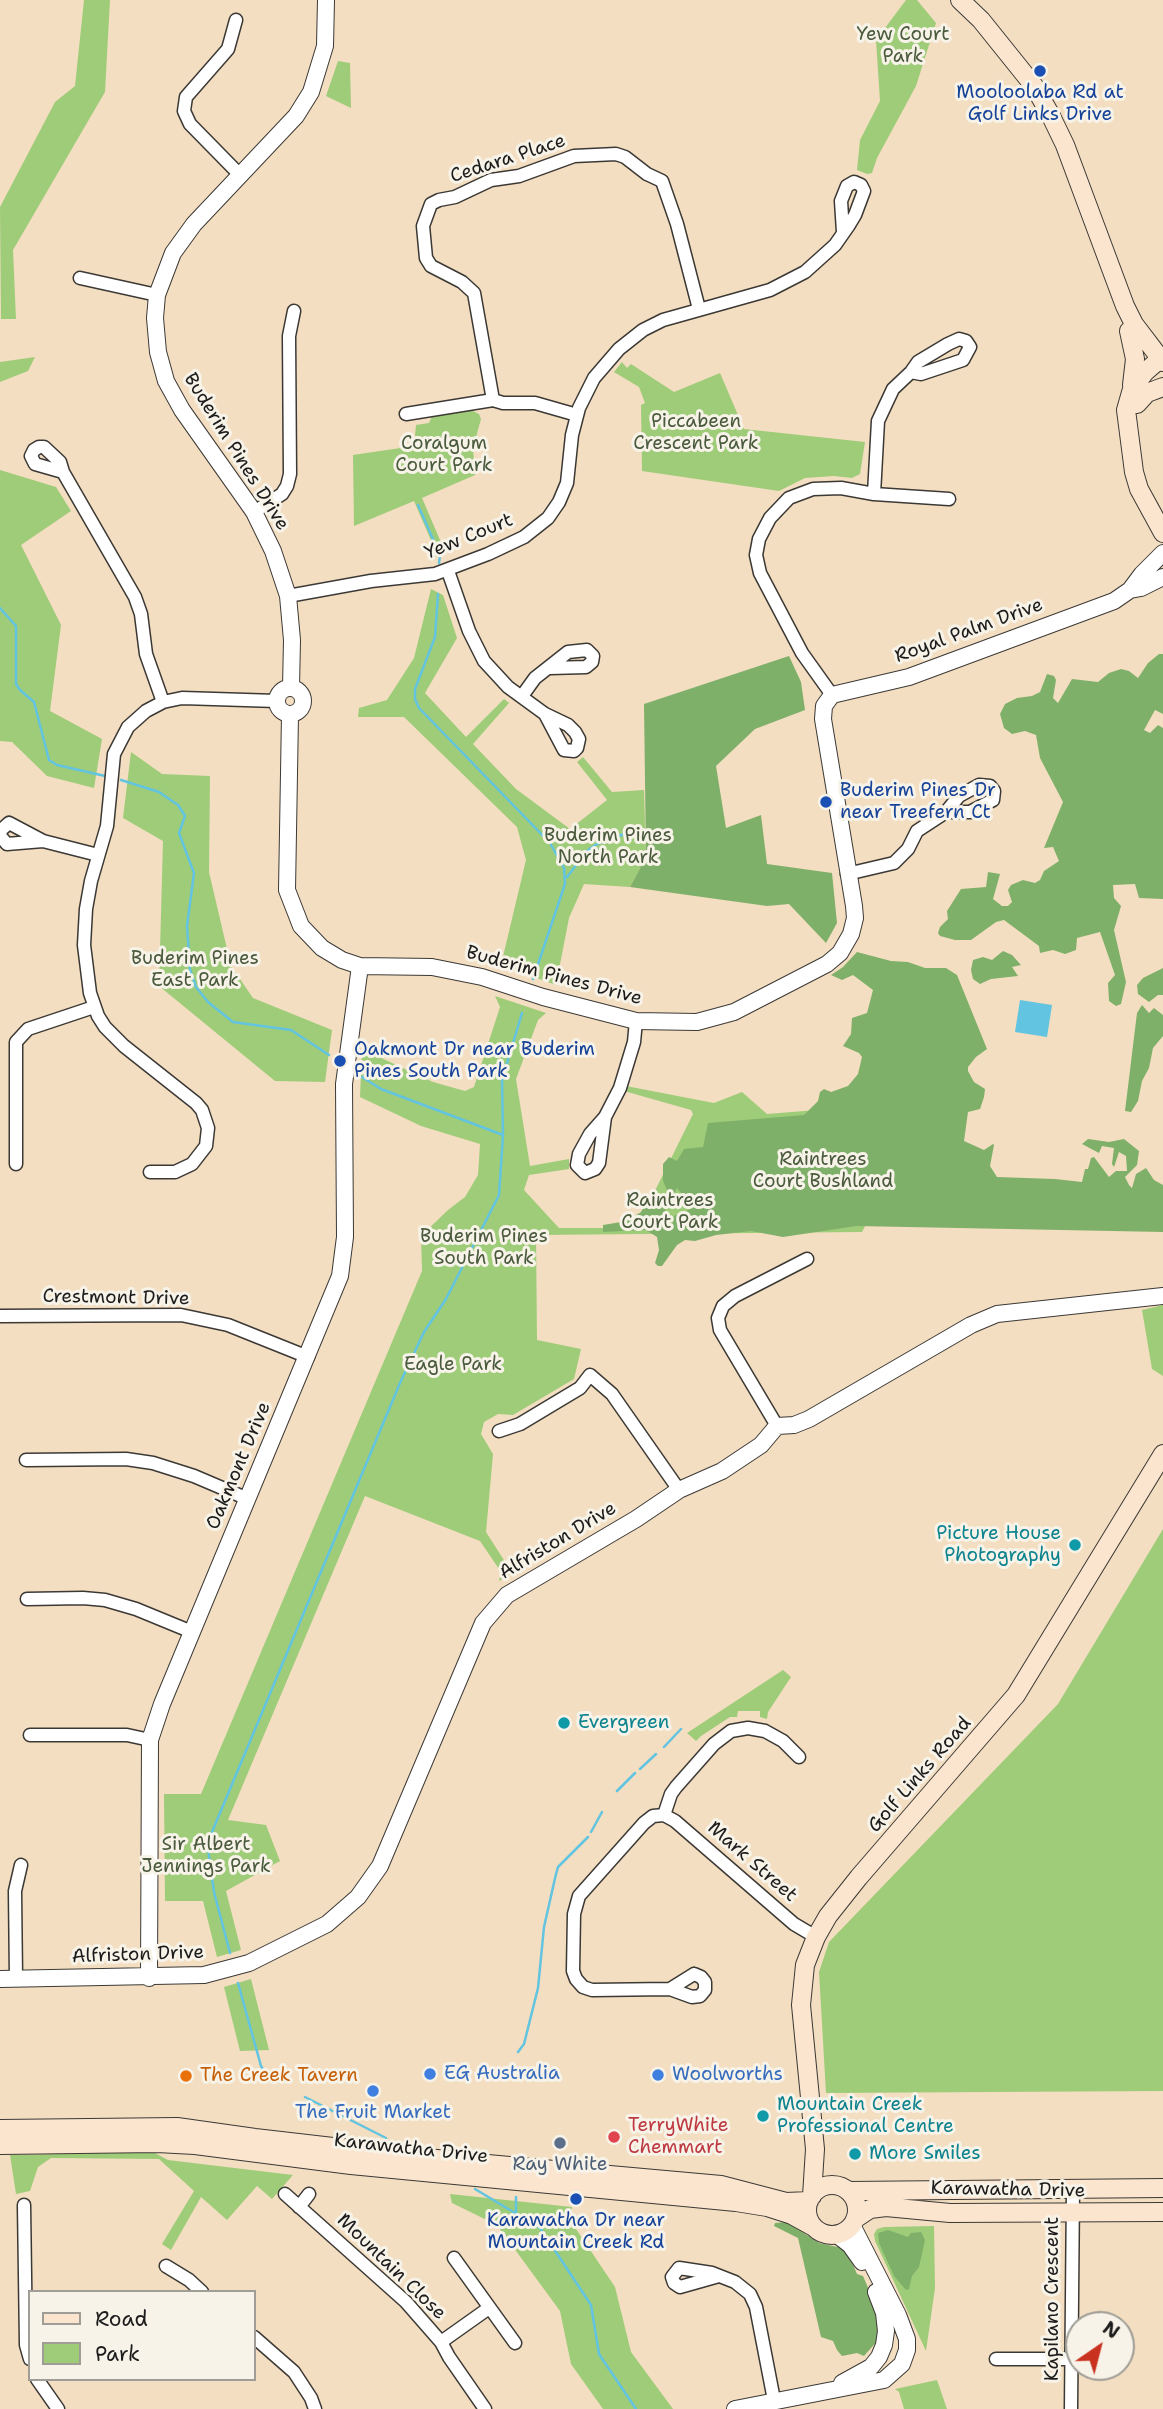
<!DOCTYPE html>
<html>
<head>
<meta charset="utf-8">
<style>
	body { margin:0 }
	#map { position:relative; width:1163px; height:2409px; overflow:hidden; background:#f3dec1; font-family:"Shantell Sans",sans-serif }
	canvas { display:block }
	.legend { position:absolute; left:28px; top:2290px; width:228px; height:91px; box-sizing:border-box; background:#f7f3e8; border:2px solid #9f9d96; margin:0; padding:9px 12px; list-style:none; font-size:21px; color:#1c1c1c }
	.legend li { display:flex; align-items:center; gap:14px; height:35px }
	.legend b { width:35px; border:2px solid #9f9d96 }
	.north { position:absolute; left:1065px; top:2311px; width:70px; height:70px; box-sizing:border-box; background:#f7f3e8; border:2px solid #9f9d96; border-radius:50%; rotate:35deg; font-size:19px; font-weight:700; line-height:28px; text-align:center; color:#1c1c1c }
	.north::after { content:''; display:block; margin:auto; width:24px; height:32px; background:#c8321e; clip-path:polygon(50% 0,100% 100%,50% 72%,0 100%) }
</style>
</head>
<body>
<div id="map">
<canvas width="1163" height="2409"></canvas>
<ul class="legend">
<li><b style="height:9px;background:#fce5cf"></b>Road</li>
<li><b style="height:19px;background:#9fcc79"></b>Park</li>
</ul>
<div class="north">N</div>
</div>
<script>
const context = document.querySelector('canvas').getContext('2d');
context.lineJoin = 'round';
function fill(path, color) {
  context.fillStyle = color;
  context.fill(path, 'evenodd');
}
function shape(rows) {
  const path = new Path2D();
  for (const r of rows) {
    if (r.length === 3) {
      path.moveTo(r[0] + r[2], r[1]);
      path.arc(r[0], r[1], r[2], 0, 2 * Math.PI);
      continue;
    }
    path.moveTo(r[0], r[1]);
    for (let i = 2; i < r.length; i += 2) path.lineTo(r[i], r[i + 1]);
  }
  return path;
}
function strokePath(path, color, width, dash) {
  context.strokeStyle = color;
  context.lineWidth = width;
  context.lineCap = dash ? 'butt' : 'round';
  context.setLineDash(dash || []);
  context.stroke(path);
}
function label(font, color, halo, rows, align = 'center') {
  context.font = font + ' "Shantell Sans",sans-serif';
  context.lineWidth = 6;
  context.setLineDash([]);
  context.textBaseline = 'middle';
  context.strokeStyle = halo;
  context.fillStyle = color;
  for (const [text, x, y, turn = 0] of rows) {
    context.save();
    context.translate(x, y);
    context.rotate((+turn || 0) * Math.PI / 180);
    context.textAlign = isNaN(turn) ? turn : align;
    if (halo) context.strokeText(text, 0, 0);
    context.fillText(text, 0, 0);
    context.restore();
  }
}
fill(shape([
	[84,0,110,0,105,92,13,250,16,319,1,319,0,207,55,102,75,86],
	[906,0,917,0,936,23,916,86,877,158,872,173,867,174,857,170,860,140,880,101,876,40],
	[338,61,350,63,351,108,326,96],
	[35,357,28,371,0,382,0,362],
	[622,362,627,368,631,364,674,392,720,373,744,429,865,442,860,474,852,478,834,476,805,478,779,491,642,471,641,405,645,403,639,387,614,372],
	[471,410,479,414,481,419,473,448,475,475,422,498,446,554,434,557,436,552,414,501,354,526,353,455,414,446,416,425,429,423,432,416],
	[0,470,56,487,71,511,21,545,61,625,50,711,102,739,94,788,47,776,12,742,0,741],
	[431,589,443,595,457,638,425,693,466,737,504,699,509,703,473,744,516,789,570,829,607,800,577,762,583,757,612,792,644,790,646,857,630,887,584,884,569,918,556,985,501,965,526,860,517,827,404,717,358,717,359,708,387,700,414,658],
	[131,752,162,774,210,776,209,872,231,966,253,998,332,1030,325,1082,275,1081,159,986,163,841,123,818],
	[857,960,895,988,934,1090,862,1232,536,1235,537,1340,581,1349,574,1379,513,1415,498,1414,484,1422,481,1434,493,1454,486,1532,509,1568,518,1570,499,1581,501,1572,480,1541,365,1496,228,1820,266,1825,280,1861,226,1891,241,1950,217,1957,203,1901,165,1901,164,1794,201,1794,422,1271,421,1236,448,1210,465,1197,478,1175,480,1144,421,1126,360,1097,362,1049,433,1082,465,1091,474,1087,500,1007,495,996,546,1013,538,1020,516,1079,530,1166,569,1159,569,1169,529,1175,524,1190,559,1228,615,1228,622,1220,643,1215,693,1114,691,1110,624,1091,626,1086,714,1103,742,1092,767,1114,829,1109,877,1069,867,1030,883,987,854,965],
	[1163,1305,1163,1376,1152,1369,1142,1310],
	[1163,1529,1163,2091,826,2093,819,1972,829,1942,1058,1704],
	[783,1670,791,1677,768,1712,767,1719,760,1717,760,1711,738,1711,737,1717,730,1717,701,1736,696,1741,687,1733],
	[251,1979,269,2050,240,2051,224,1987],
	[153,2152,168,2160,293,2175,272,2199,257,2186,227,2220,201,2197,171,2250,162,2244,194,2191,159,2159,51,2158,38,2167,30,2191,16,2194,10,2155],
	[450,2194,572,2207,570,2220,615,2287,631,2352,673,2409,603,2409,571,2364,560,2311,497,2225,452,2203],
	[934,2226,935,2288,926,2351,875,2241,874,2234,877,2229,884,2227],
	[937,2380,947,2409,904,2409,899,2392,895,2389]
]), '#9fcc79');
fill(shape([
	[1159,654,1163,654,1163,714,1155,710,1144,730,1150,733,1158,725,1163,728,1163,899,1139,898,1135,884,1113,885,1114,898,1121,906,1114,930,1126,982,1121,1004,1116,1006,1109,1001,1108,983,1115,975,1100,932,1077,938,1076,950,1065,954,1053,950,1040,953,1039,946,1004,920,996,922,971,940,955,940,940,936,938,933,940,927,948,919,947,911,961,889,986,887,988,872,1000,874,993,899,1002,906,1008,906,1012,902,1008,890,1011,885,1023,880,1035,883,1040,880,1044,871,1059,861,1053,847,1044,848,1063,802,1040,758,1036,735,1025,731,1012,734,1004,728,1000,714,1005,704,1017,698,1032,696,1040,692,1047,674,1054,676,1056,680,1053,698,1058,703,1072,679,1098,682,1109,673,1121,669,1129,671,1138,678,1148,663],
	[789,656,801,682,805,710,755,729,716,766,726,828,761,815,767,864,832,873,837,923,826,943,789,904,767,906,630,887,646,857,644,704],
	[1003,951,1012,955,1021,965,1012,967,1018,976,991,979,980,984,973,979,971,970,973,960,983,957,992,960],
	[857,952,891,961,908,962,925,968,946,968,957,975,987,1049,976,1057,968,1067,968,1071,974,1082,985,1089,984,1097,980,1109,968,1112,964,1141,984,1150,993,1144,994,1145,990,1166,997,1177,1055,1179,1082,1182,1085,1169,1088,1169,1091,1158,1094,1157,1109,1177,1116,1171,1127,1171,1126,1156,1119,1152,1114,1167,1112,1164,1114,1148,1102,1146,1099,1153,1082,1144,1088,1139,1109,1142,1124,1139,1139,1151,1137,1165,1125,1177,1129,1185,1132,1188,1136,1174,1146,1168,1154,1180,1163,1185,1163,1232,856,1226,783,1237,751,1231,716,1235,695,1241,685,1240,677,1245,662,1266,658,1266,655,1263,659,1250,657,1237,646,1230,603,1232,603,1225,627,1221,641,1212,653,1191,664,1202,666,1216,662,1224,673,1223,674,1216,693,1208,677,1188,671,1199,663,1181,663,1164,669,1157,677,1161,684,1149,703,1147,708,1123,804,1115,818,1101,820,1092,824,1089,831,1092,848,1086,858,1074,862,1057,859,1053,843,1046,851,1034,852,1018,867,1013,873,990,853,975,842,980,831,975,843,967],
	[1163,968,1163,995,1158,995,1149,1002,1138,994,1137,985,1143,978],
	[1142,1005,1149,1013,1154,1008,1163,1015,1163,1036,1153,1048,1149,1068,1142,1081,1138,1101,1131,1112,1125,1111,1137,1013],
	[787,2222,819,2243,842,2248,850,2258,857,2274,863,2276,882,2320,879,2339,864,2356,857,2353,842,2356,837,2350,833,2341,821,2337,798,2238,774,2226,775,2223],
	[888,2230,908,2237,911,2233,921,2232,925,2240,919,2267,912,2276,909,2289,906,2290,894,2276,879,2243,878,2233]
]), '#7fb069');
fill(shape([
	[1020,1000,1052,1005,1047,1037,1015,1032]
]), '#62c4e0');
strokePath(shape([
	[418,505,440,555,439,563],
	[438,594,435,637,415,689,415,699,419,708,550,843,564,868,565,884,533,979],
	[0,608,16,626,16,684,20,690,34,702,49,760,57,765,105,776],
	[121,780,159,792,178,805,185,816,179,833,194,873,187,926,190,970,196,987,208,1002,233,1022,291,1030,329,1055],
	[567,877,587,851,597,844,627,833],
	[362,1077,381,1089,503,1135],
	[664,1747,681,1729],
	[640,1769,656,1754],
	[617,1791,635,1773],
	[591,1832,602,1812],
	[230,1953,214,1892,208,1849,212,1832,400,1383,424,1332,446,1299,499,1195,503,1135,502,1080,522,1013],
	[238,1983,261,2066,264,2071,278,2082],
	[518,2052,524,2044,538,1988,544,1927,556,1874,558,1867,588,1837],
	[305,2097,386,2138],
	[475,2189,540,2228,591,2305,599,2354,636,2409],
	[516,2215,516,2197]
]), '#62c4e0', 2.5);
const minor = shape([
	[236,20,228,49,186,97,184,111,190,124,240,175],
	[80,278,157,295],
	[493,400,474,293,462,282,431,266,426,258,423,226,431,204,439,200,455,197,491,180,519,176,574,156,616,154,625,157,647,174,662,181,677,224,699,309],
	[406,414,493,400,503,403,535,403,577,415],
	[63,472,35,464,31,456,34,450,39,447,44,447,60,462,63,472,135,597,141,614,146,654,163,702],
	[874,494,878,421,893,389,911,372,918,362,948,344,959,339,966,341,970,347,963,360,921,374,911,372],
	[254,512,282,494,287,486,290,474,289,336,294,311],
	[448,571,469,631,484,661,508,687,545,714,568,725,575,732,579,739,577,748,574,751,564,750,545,714],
	[288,596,371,581,435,574,488,554,524,537,548,518,559,502,567,483,572,435,579,408,594,378,619,349,643,330,663,320,770,290,805,272,835,245,849,225,855,215,864,191,861,185,854,182,847,186,841,201,843,232],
	[832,695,802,653,760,573,756,555,759,539,770,518,789,498,813,489,841,488,874,494,949,499],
	[522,696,535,678,568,652,587,650,593,656,592,662,586,667,550,668],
	[0,836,1,830,9,823,43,841,98,855],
	[0,836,7,844,43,841],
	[847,874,894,863,908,849,917,831,946,812,959,796,979,785,990,786,994,791,993,800,970,812,946,812],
	[605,1117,599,1163,595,1169,585,1173,577,1165,579,1154,590,1134,605,1117,620,1088,634,1042,636,1021],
	[16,1164,16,1042,28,1029,94,1007],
	[150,1172,175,1172,192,1164,206,1146,208,1128,202,1110,196,1103,124,1046,105,1027,98,1016,90,993,84,945,86,909,91,881,107,826,114,754,128,727,146,711,163,702,182,698,277,701],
	[0,1316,181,1315,228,1325,308,1357],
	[777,1426,720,1330,718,1318,723,1306,735,1296,807,1259],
	[499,1431,520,1424,580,1388,590,1375,612,1394,679,1490],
	[26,1460,126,1459,153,1463,194,1476,248,1499],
	[27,1599,83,1598,105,1600,136,1609,192,1632],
	[30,1735,127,1735,150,1740],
	[664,1815,653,1816,644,1823,579,1896,574,1914,573,1971,576,1979,583,1987,592,1990,670,1989],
	[664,1815,675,1821,794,1924,816,1937],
	[664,1815,671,1794,676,1787,714,1744,731,1731,748,1728,765,1731,783,1741,799,1757],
	[694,1974,701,1977,705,1982,705,1990,700,1996,692,1997,670,1989,694,1974],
	[16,1979,15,1891,21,1865],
	[285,2194,406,2302,441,2342,449,2357,485,2409],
	[24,2205,26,2345,30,2359],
	[299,2207,309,2194],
	[454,2258,515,2343],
	[166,2266,189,2280,202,2292],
	[719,2276,680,2287,674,2283,672,2277,679,2268,712,2273,735,2282,750,2294,756,2307,774,2400],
	[254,2337,294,2372,311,2398,315,2409],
	[441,2342,489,2308],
	[996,2359,1072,2359],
	[37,2379,58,2409],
	[1071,2409,1073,2188]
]);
const tertiary = shape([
	[1130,590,1142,574,1163,553],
	[290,701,13],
	[291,688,292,640,288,596,273,551,254,512,182,410,166,381,158,352,155,318,157,295,173,253,194,224,296,116,311,92,325,46,326,0],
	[290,715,287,890,301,926,322,948,342,960,360,966,432,967,482,977,543,997,636,1021,697,1022,734,1012,827,964,840,953,851,934,855,918,854,906,823,719,824,706,832,695,909,677,1114,601,1130,590,1141,588,1163,577],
	[149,1978,150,1740,162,1704,340,1276,345,1237,344,1084,360,966],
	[0,1979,204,1975,249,1963,327,1924,358,1897,380,1866,483,1623,507,1595,636,1519,679,1490,722,1471,761,1445,777,1426,794,1425,809,1419,971,1325,997,1314,1163,1296],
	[837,2235,850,2245,862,2262],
	[842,2383,871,2367,879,2357,884,2345,886,2331,884,2313,876,2292],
	[735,2409,884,2380,902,2364,907,2350,907,2339,898,2315,852,2225]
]);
const secondary = shape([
	[960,0,981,20,1034,86,1050,114,1065,145,1125,306,1134,324,1163,362],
	[1129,331,1135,359,1132,385],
	[1160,359,1145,372,1132,389,1126,410,1134,472,1139,489,1163,533],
	[1137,404,1147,393,1163,387],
	[0,2129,177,2127,255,2138,454,2161,721,2185,786,2202,809,2201],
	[0,2145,157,2143,195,2145,351,2165,736,2202,767,2207,792,2215,812,2226],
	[832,2210,25],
	[848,2191,1163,2188],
	[812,2196,815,2149,801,2005,805,1965,816,1937,828,1916,859,1877,1016,1695,1163,1454],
	[855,2219,870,2209,886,2207,950,2213,1163,2212]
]);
strokePath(minor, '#3c3935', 15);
strokePath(tertiary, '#3c3935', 18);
strokePath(secondary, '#3c3935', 20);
strokePath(minor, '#fff', 12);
strokePath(tertiary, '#fff', 16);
strokePath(secondary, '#fce5cf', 18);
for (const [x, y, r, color] of [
	[1040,71,7,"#1a4fb4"],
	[826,802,7,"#1a4fb4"],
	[340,1061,7,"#1a4fb4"],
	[1075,1545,7,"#0f9aa8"],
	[564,1723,7,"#0f9aa8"],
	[430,2074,7,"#3f7fe0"],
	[658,2075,7,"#3f7fe0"],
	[186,2076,7,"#e8710a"],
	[373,2091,7,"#3f7fe0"],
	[763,2116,7,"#0f9aa8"],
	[614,2137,7,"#e0444e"],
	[560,2143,7,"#5c6f8a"],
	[855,2154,7,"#0f9aa8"],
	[576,2199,7,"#1a4fb4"]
]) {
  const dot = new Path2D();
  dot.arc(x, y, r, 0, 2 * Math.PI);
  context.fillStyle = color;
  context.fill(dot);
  strokePath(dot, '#f7f3e8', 2.5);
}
label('19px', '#4a5a3d', '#f7f3e8', [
	["Yew Court",903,35],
	["Park",903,57],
	["Piccabeen",696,422],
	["Crescent Park",696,444],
	["Coralgum",444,444],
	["Court Park",444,466],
	["Buderim Pines",608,836],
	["North Park",608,858],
	["Buderim Pines",195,959],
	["East Park",195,981],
	["Raintrees",823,1160],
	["Court Bushland",823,1182],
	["Raintrees",670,1201],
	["Court Park",670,1223],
	["Buderim Pines",484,1237],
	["South Park",484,1259],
	["Eagle Park",453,1365],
	["Sir Albert",206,1845],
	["Jennings Park",206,1867]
]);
label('19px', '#164399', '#f7f3e8', [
	["Mooloolaba Rd at",1040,93],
	["Golf Links Drive",1040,115],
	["Buderim Pines Dr",840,791,"left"],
	["near Treefern Ct",840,813,"left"],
	["Oakmont Dr near Buderim",354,1050,"left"],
	["Pines South Park",354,1072,"left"],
	["Karawatha Dr near",576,2221],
	["Mountain Creek Rd",576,2243]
]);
label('19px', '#1c1c1c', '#f7f3e8', [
	["Cedara Place",508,159,-18],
	["Buderim Pines Drive",236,452,58],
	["Yew Court",469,537,-22],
	["Royal Palm Drive",969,631,-20],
	["Buderim Pines Drive",554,976,15],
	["Crestmont Drive",116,1298,1],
	["Oakmont Drive",239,1466,-67],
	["Alfriston Drive",558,1541,-31],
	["Golf Links Road",920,1775,-49],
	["Mark Street",752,1862,41],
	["Alfriston Drive",138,1955,-2],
	["Karawatha Drive",411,2149,6],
	["Karawatha Drive",1008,2190,1],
	["Mountain Close",391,2267,44],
	["Kapilano Crescent",1053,2299,-90]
]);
label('19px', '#0d838f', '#f7f3e8', [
	["Picture House",1061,1534,"right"],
	["Photography",1061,1556,"right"],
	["Evergreen",578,1723],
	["Mountain Creek",777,2105],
	["Professional Centre",777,2127],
	["More Smiles",869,2154]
], 'left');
label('19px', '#366cbe', '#f7f3e8', [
	["EG Australia",444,2074],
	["Woolworths",672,2075],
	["The Fruit Market",373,2113,"center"]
], 'left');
label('19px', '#c56008', '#f7f3e8', [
	["The Creek Tavern",200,2076]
], 'left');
label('19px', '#be3a42', '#f7f3e8', [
	["TerryWhite",628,2126],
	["Chemmart",628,2148]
], 'left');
label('19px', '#4e5e75', '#f7f3e8', [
	["Ray White",560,2165]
]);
</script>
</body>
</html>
